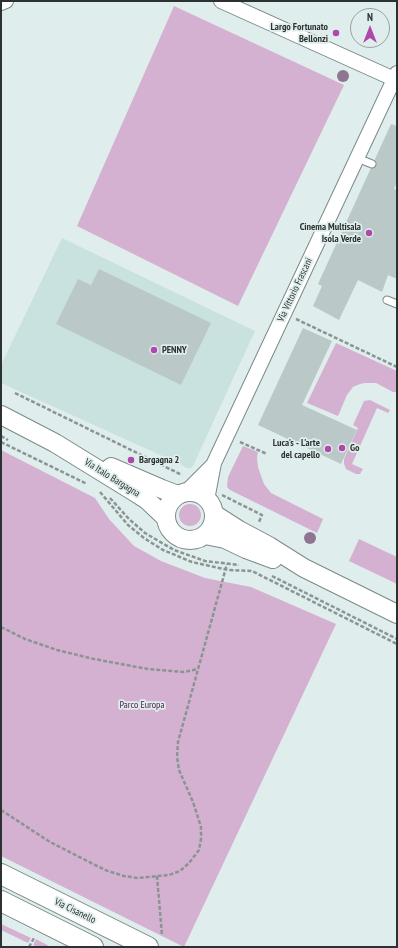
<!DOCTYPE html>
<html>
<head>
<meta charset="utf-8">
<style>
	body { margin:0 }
	#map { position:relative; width:398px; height:948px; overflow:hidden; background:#dfeeec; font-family:"PT Sans Narrow",sans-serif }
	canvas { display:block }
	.frame { position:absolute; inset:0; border:2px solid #2c3131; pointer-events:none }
	.north { position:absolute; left:350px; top:8px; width:40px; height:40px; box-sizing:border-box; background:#dfeeec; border:1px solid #97a2a1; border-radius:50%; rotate:0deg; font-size:11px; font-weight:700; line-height:16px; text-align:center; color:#2c3131 }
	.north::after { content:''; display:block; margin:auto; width:14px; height:18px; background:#b048ab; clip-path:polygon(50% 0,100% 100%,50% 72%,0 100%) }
</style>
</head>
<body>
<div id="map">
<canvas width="398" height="948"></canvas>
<div class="frame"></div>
<div class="north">N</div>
</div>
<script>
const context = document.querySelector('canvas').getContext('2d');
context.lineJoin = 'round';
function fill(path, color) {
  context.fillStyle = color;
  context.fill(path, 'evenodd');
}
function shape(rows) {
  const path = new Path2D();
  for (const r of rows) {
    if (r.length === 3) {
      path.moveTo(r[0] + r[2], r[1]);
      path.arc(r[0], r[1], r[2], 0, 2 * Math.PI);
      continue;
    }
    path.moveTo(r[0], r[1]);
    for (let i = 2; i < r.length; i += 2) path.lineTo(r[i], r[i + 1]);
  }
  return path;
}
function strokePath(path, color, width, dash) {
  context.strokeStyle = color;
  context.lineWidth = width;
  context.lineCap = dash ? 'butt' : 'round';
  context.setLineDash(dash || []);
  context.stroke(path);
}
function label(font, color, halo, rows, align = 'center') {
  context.font = font + ' "PT Sans Narrow",sans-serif';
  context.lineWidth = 3.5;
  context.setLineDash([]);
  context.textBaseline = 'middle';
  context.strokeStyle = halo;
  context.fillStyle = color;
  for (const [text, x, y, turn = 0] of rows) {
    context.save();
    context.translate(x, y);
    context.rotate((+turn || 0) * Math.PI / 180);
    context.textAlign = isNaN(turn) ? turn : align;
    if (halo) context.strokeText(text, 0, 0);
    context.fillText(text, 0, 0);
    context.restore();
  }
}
fill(shape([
	[62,238,255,331,193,466,191,468,187,468,180,464,1,383,1,365]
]), '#cae2df');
fill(shape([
	[174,6,344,85,238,306,77,226],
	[336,343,397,371,397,392,393,392,376,383,365,383,360,384,353,387,347,395,338,416,307,403],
	[370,400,390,410,388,413,377,408,352,464,363,469,360,474,356,474,346,469,344,464,344,459,358,428,353,425,364,401],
	[243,446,258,452,257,458,258,467,264,484,271,493,323,519,317,533,230,490,227,487,228,477],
	[1,450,95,498,109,519,134,546,161,561,205,578,251,587,336,624,184,947,1,856],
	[190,515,11],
	[359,539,397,557,397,584,349,561],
	[1,924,31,938,28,943,1,930],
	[36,939,51,947,38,947,33,945]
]), '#d5b1d1');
fill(shape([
	[391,124,397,126,397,182,394,189,397,190,397,279,388,275,382,292,358,280,339,320,313,306,322,286,318,284],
	[99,269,211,323,181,385,56,324,78,279,91,285],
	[303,328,332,341,302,405,357,430,341,464,258,425]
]), '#bac9c7');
const service = shape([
	[357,158,372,164],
	[387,300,397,304]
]);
const minor = shape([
	[221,1,394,79],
	[1,3,6,1],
	[185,493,214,464],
	[207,500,214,463,397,73]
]);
const tertiary = shape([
	[1,415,55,443,133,491,147,500,166,518],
	[111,467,162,489,178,495],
	[190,516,24],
	[214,514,239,530,269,546,304,568,397,614],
	[205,535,225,539,246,549,273,559]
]);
const secondary = shape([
	[1,874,148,947],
	[1,901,93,947]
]);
strokePath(service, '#7c8a89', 9);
strokePath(minor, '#7c8a89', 16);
strokePath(tertiary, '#7c8a89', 20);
strokePath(secondary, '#7c8a89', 22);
strokePath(shape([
	[296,319,397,367],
	[15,393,182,475],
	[1,436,8,440],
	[1,442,87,484],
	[240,442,267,454],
	[100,492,128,525,144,538,163,550,192,562,228,570,251,571,254,572,397,644],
	[222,495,262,515,259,522],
	[110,498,129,519,145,533,174,550,205,561,239,565],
	[272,576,397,639],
	[1,627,25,639,57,650,94,659,148,669,184,672,198,669],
	[1,810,50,842,105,870,124,876,138,878,169,875,180,871,189,863,199,850,201,839,201,827,193,802,179,770,177,757,178,742,227,564],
	[157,876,162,935],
	[29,947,34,938]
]), '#8a9493', 2.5, [4, 2]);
strokePath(service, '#fff', 7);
strokePath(minor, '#fff', 14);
strokePath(tertiary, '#fff', 18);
strokePath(secondary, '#fff', 20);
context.fillStyle = '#8e7692';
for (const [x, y] of [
	[343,76],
	[310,538]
]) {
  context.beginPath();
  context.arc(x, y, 6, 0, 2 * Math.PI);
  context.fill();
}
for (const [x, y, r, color] of [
	[336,33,4,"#b048ab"],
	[369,233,4,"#b048ab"],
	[154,350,4,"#b048ab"],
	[342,448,4,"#b048ab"],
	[328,449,4,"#b048ab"],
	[131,460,4,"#b048ab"]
]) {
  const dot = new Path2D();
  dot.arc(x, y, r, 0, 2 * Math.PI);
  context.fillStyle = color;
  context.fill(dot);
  strokePath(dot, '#dfeeec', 1.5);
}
label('bold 10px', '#2c3131', '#dfeeec', [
	["Largo Fortunato",328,27],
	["Bellonzi",328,39],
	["Cinema Multisala",361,227],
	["Isola Verde",361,239],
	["PENNY",162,350,"left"],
	["Luca's - L'arte",320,443],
	["del capello",320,455],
	["Go",350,448,"left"],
	["Bargagna 2",139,460,"left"]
], 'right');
label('10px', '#2c3131', '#dfeeec', [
	["Via Vittorio Frascani",295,290,-65],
	["Via Italo Bargagna",112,478,32],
	["Via Cisanello",75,911,26]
]);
label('10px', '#4b1449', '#dfeeec', [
	["Parco Europa",142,705]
]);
</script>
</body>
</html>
